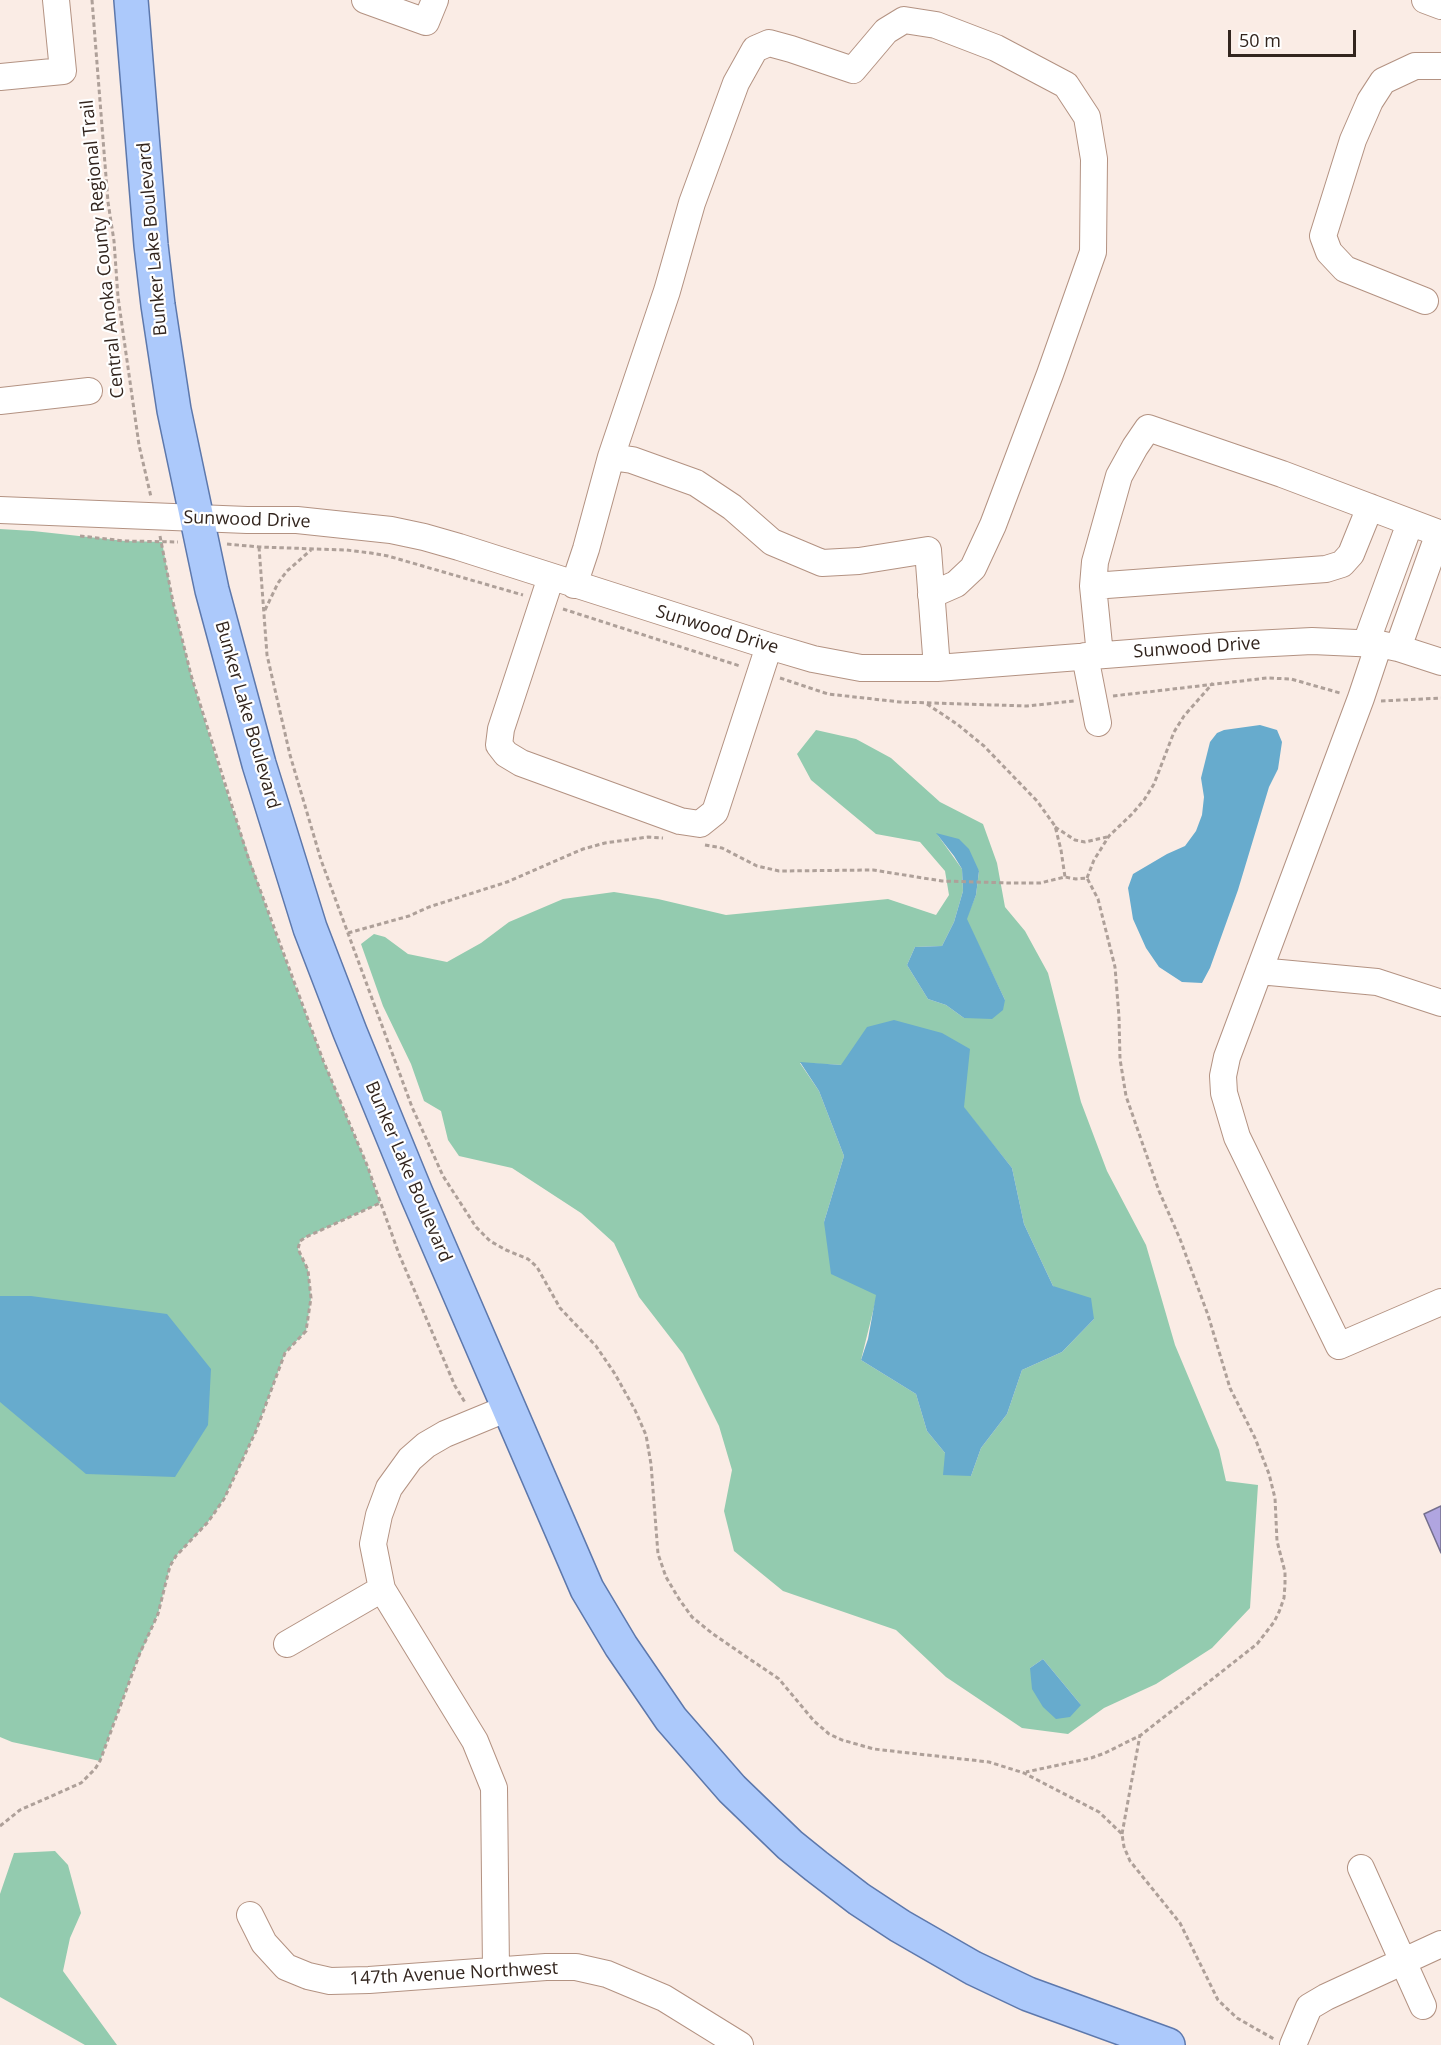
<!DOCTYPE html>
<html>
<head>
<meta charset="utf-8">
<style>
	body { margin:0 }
	#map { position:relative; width:1441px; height:2045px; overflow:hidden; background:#faece5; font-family:"Open Sans",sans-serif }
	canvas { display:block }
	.scale { position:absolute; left:1228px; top:30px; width:128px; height:27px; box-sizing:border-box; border:3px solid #32251e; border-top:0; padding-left:8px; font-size:18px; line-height:21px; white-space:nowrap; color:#32251e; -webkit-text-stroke:4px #fff; paint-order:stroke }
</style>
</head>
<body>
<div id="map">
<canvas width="1441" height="2045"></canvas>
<div class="scale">50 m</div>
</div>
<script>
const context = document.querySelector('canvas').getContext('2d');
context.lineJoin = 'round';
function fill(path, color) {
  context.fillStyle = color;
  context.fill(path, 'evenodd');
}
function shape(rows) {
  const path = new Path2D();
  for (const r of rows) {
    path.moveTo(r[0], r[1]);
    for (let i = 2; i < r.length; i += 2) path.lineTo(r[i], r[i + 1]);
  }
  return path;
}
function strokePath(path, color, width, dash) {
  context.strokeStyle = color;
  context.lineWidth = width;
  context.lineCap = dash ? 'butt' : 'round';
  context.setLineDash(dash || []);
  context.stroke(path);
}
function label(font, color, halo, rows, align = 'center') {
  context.font = font + ' "Open Sans",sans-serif';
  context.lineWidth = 4.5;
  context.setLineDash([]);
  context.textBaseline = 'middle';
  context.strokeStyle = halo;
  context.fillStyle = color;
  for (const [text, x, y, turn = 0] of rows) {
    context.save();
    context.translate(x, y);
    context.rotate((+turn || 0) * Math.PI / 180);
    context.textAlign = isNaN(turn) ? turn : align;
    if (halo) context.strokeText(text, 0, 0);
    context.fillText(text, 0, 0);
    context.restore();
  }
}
fill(shape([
	[0,529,33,531,125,541,162,542,173,602,191,675,222,778,271,921,323,1060,367,1165,380,1203,306,1237,300,1241,298,1249,308,1270,311,1298,306,1331,285,1353,256,1431,224,1499,208,1522,176,1556,170,1566,158,1614,135,1666,100,1761,12,1742,0,1737],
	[816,730,856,739,891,758,940,802,983,824,997,863,1005,907,1025,931,1048,973,1081,1102,1107,1171,1146,1245,1175,1345,1219,1450,1226,1481,1258,1485,1250,1608,1212,1648,1156,1684,1104,1708,1068,1734,1022,1728,946,1677,896,1630,783,1591,734,1551,724,1511,732,1470,719,1426,683,1354,639,1297,614,1243,581,1213,512,1168,459,1156,448,1140,441,1111,424,1101,411,1064,383,1006,361,944,374,934,385,937,408,954,447,962,481,943,509,922,563,899,614,892,658,899,726,915,888,899,936,915,949,895,945,871,920,842,876,834,811,780,797,754],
	[937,834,979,871,976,895,966,919,1005,1000,964,1018,946,1005,928,999,907,965,915,947,942,946,954,922,963,891,962,869],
	[800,1063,842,1065,963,1107,1012,1168,1024,1224,1053,1286,1094,1319,1062,1352,1022,1370,1007,1414,981,1448,971,1476,945,1453,927,1431,916,1394,861,1360,877,1295,824,1222,844,1156,819,1091],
	[1043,1659,1081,1705,1030,1668],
	[55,1851,68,1865,81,1913,70,1938,63,1971,117,2045,85,2045,0,1997,0,1894,14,1853]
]), '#93cbaf');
fill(shape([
	[1260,725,1277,730,1282,742,1278,769,1269,787,1238,890,1210,968,1202,983,1182,982,1159,967,1146,948,1133,919,1128,888,1133,874,1167,854,1185,846,1196,831,1202,815,1204,797,1201,778,1210,742,1217,733,1224,730],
	[936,833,959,839,969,849,979,871,976,895,967,919,1005,1000,1003,1010,992,1019,964,1018,946,1005,928,999,907,965,915,947,942,946,954,922,963,891,962,869,954,856],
	[894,1020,942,1033,970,1049,964,1107,1012,1168,1024,1224,1053,1286,1091,1298,1094,1319,1062,1352,1022,1370,1007,1414,981,1448,971,1476,943,1475,945,1453,927,1431,916,1394,861,1360,868,1339,876,1295,831,1274,824,1222,844,1156,819,1091,800,1062,841,1065,867,1027],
	[0,1296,31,1296,167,1314,211,1369,208,1425,175,1477,86,1474,0,1402],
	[1043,1659,1081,1705,1070,1717,1056,1719,1043,1707,1032,1689,1030,1668]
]), '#67abcd');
const building = shape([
	[1441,1506,1441,1553,1424,1514,1441,1506]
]);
fill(building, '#b0a5e0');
strokePath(building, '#746f8d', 1.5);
const minor = shape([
	[365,0,426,22,435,0],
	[1425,0,1441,6],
	[0,77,63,71,56,0],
	[1425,301,1345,269,1329,252,1323,236,1353,140,1370,101,1383,81,1415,66,1441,66],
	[0,401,89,391],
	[611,457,667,291,692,203,736,83,755,49,769,43,791,49,853,70,886,31,904,20,936,25,996,48,1066,85,1087,117,1094,159,1093,252,1050,374,993,525,973,568,956,584,931,595],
	[0,510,247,520,297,520,391,530,424,537,459,547,769,646,813,659,861,668,937,668,1234,645,1312,641,1379,644,1398,648,1441,662],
	[551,577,501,729,499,745,506,754,521,763,680,821,700,824,715,812,769,646],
	[574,585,586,549,611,457,632,460,696,483,732,507,772,542,822,563,859,561,928,550,937,668],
	[1093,586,1326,569,1342,564,1351,554,1370,507],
	[1366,643,1410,523],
	[1379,644,1361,698,1227,1057,1223,1076,1224,1093,1237,1137,1339,1346,1441,1302],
	[1398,648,1439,533],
	[1100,655,1093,586,1095,562,1119,476,1135,447,1148,428,1282,474,1441,534],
	[1085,656,1098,723],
	[1259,971,1377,982,1441,1003],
	[287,1644,382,1589],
	[1361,1868,1423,2006],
	[250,1915,264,1943,286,1967,308,1976,330,1981,369,1980,546,1967,576,1967,607,1974,664,1998,740,2045],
	[496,1970,494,1788,475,1741,382,1589,373,1544,379,1515,389,1488,410,1459,426,1445,445,1434,508,1408],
	[1293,2045,1309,2007,1326,1997,1441,1944]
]);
const major = shape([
	[131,0,151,245,158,305,174,410,212,590,259,764,310,928,350,1032,416,1193,587,1589,621,1646,671,1719,732,1789,790,1845,816,1866,859,1899,900,1926,973,1968,1028,1994,1168,2045]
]);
strokePath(minor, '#b39282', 28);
strokePath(major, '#5d78ac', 36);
strokePath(shape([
	[92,0,108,202,114,241,118,297,139,445,151,497],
	[80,536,125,541,178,542],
	[160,536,173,602,191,675,248,857,323,1060,367,1165,399,1254,455,1386,466,1404],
	[227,544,259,547,346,550,371,553,388,556,523,595],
	[259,547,267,655,290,755,321,860,412,1107,443,1176,476,1227,490,1241,506,1250,528,1259,537,1267,560,1308,596,1346,615,1374,635,1410,646,1435,651,1464,658,1554,666,1577,679,1599,692,1617,713,1634,779,1679,814,1721,829,1734,842,1740,874,1749,989,1762,1024,1773,1099,1812,1122,1834,1124,1847,1130,1861,1180,1923,1218,2000,1237,2018,1274,2039],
	[563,609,740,666],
	[265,610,278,583,287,571,311,550],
	[780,678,828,694,900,702,1027,706,1074,701],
	[1113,696,1267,678,1291,679,1340,693],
	[1381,701,1441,698],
	[927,704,957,724,984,746,1037,801,1055,826,1061,850,1065,877],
	[1055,827,1075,840,1085,842,1107,837],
	[705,845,722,848,757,866,779,871,873,870,942,881,1010,883,1040,883,1065,877,1076,879,1087,878,1098,899,1115,967,1119,1017,1120,1059,1126,1096,1159,1191,1180,1239,1208,1315,1230,1388,1255,1438,1269,1474,1275,1498,1277,1541,1285,1572,1285,1584,1284,1598,1279,1612,1274,1622,1257,1644,1141,1735,1105,1753,1091,1758,1026,1772],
	[1087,878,1094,860,1109,836,1132,814,1144,800,1154,784,1174,732,1184,716,1213,683],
	[348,933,409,916,429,907,507,882,583,849,605,843,648,837,663,838],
	[0,1826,20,1810,81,1783,95,1769,100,1761,140,1653,158,1614,170,1566,176,1556,208,1522,224,1499,256,1431,285,1353,306,1331,311,1298,308,1270,298,1249,300,1241,306,1237,380,1203],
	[1122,1834,1140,1735]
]), '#aea099', 3, [4.5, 3]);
strokePath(minor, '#fff', 26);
strokePath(major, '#acc9fb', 33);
label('18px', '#32251e', '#fff', [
	["Bunker Lake Boulevard",153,239,-95],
	["Central Anoka County Regional Trail",103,249,-96],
	["Sunwood Drive",247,520,2],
	["Sunwood Drive",717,630,17],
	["Sunwood Drive",1197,648,-4],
	["Bunker Lake Boulevard",247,715,74],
	["Bunker Lake Boulevard",408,1172,67],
	["147th Avenue Northwest",454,1974,-3]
]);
</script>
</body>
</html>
